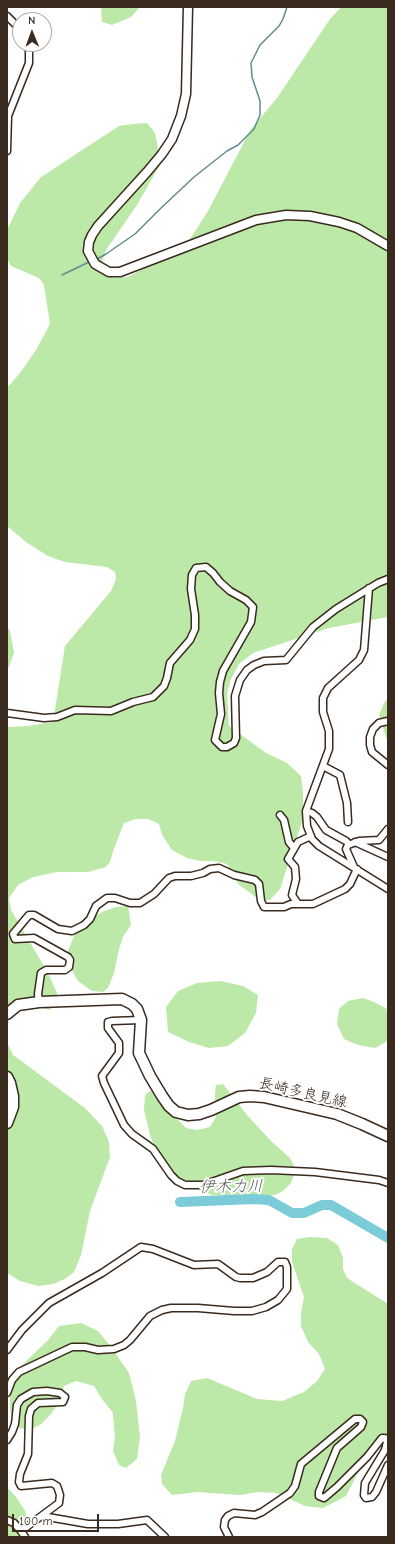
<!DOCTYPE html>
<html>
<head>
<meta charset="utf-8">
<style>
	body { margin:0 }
	#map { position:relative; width:395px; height:1544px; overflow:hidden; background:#fff; font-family:"Comic Neue",sans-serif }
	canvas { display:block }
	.frame { position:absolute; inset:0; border:8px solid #3b2a1e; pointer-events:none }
	.north { position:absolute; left:12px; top:12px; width:40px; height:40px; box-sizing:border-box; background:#fff; border:1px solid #b1aaa5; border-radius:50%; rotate:359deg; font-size:11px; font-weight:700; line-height:16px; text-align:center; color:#3b2a1e }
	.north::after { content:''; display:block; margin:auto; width:14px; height:18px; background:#3b2a1e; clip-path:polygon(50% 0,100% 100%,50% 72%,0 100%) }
	.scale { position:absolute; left:12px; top:1514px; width:87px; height:18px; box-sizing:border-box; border:2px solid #3b2a1e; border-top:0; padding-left:5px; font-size:12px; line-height:14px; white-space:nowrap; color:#3b2a1e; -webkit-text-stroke:3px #fff; paint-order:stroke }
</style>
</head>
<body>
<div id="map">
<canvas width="395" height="1544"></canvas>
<div class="frame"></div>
<div class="north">N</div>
<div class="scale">100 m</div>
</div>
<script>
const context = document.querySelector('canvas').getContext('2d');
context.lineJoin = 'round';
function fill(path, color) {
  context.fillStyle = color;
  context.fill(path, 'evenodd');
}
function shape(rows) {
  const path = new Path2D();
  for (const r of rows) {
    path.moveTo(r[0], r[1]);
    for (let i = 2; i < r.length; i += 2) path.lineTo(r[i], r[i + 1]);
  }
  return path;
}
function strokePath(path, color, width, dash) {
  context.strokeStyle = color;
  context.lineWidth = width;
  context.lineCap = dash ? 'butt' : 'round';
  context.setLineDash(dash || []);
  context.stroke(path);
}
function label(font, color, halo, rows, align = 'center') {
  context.font = font + ' "Comic Neue","Klee One",sans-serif';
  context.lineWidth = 4;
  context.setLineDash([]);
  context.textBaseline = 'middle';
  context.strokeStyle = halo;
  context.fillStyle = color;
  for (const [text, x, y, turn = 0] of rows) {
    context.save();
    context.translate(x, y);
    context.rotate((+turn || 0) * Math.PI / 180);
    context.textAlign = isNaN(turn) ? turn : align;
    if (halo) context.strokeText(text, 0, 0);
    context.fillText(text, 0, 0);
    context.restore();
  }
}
fill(shape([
	[101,7,140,7,131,17,112,25,102,22],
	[341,7,388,7,388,617,329,628,253,653,239,664,231,679,227,693,229,726,266,753,287,763,301,776,303,792,303,819,280,889,270,900,261,901,238,884,227,864,214,861,200,861,187,858,172,850,162,835,159,824,148,819,136,819,124,823,113,851,110,862,106,867,88,872,57,872,33,877,18,885,9,898,11,910,48,973,57,993,56,1005,49,1010,32,1005,7,1013,7,727,28,726,53,722,65,646,111,591,116,579,115,572,107,567,65,562,48,556,26,542,7,526,7,388,20,373,36,350,50,324,44,285,39,278,11,266,7,259,7,230,20,203,41,177,119,126,133,124,147,123,155,133,161,163,137,205,106,250,101,266,106,274,113,278,127,277,170,256,190,239,208,211,251,129,277,98,330,19],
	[7,626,10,631,14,653,7,672],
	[388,699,388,744,379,715,385,701],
	[128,906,131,925,123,937,119,949,114,973,108,988,103,992,92,991,78,981,70,967,68,951,76,931,87,921,104,911,116,907],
	[220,981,243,986,258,995,256,1013,245,1033,228,1046,209,1048,189,1042,168,1032,166,1007,178,991,197,983],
	[363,998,374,1002,386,1008,388,1015,388,1037,386,1042,375,1048,358,1045,344,1039,337,1024,339,1009,348,1001],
	[7,1042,13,1055,85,1108,102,1126,109,1142,110,1157,90,1211,81,1255,74,1272,65,1279,53,1284,38,1286,20,1281,7,1273],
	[223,1084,247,1115,272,1142,290,1158,296,1170,291,1183,283,1191,275,1195,244,1197,212,1195,178,1181,156,1151,150,1135,144,1110,145,1095,150,1091,158,1093,168,1110,186,1128,197,1130,210,1127,216,1117,215,1093,216,1085],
	[309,1237,327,1238,338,1245,343,1258,343,1269,347,1278,388,1304,388,1447,382,1447,366,1457,346,1496,323,1508,305,1506,277,1493,258,1492,240,1495,198,1492,172,1495,162,1484,161,1475,175,1441,183,1408,185,1394,191,1381,207,1378,257,1399,282,1401,304,1392,317,1381,325,1369,319,1354,308,1342,301,1326,301,1313,304,1297,292,1262,292,1249,297,1239],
	[81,1323,98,1331,111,1347,129,1373,136,1401,140,1437,137,1459,126,1468,119,1465,113,1451,115,1438,113,1413,102,1399,94,1386,76,1381,64,1386,60,1401,51,1414,41,1424,30,1430,19,1428,10,1411,10,1392,16,1371,48,1340,59,1326],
	[7,1487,16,1497,25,1511,29,1526,27,1535,25,1537,7,1537]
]), '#bce9a7');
strokePath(shape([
	[97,259,106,254,135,234,160,209,194,177,227,151,238,145,254,129,260,115,260,101,252,77,251,63,260,45,279,26,283,19,287,7],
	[62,275,91,261]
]), '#628b8e', 1.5);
strokePath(shape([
	[180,1202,254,1199,269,1200,292,1213,304,1213,322,1205,331,1205,388,1238]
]), '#7ccbd9', 10);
const minor = shape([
	[7,16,20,29],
	[7,151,8,116,29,63,29,49,27,44],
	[369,588,364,650,359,660,328,688,323,698,323,712,329,731,329,749,306,811,307,826,312,839,319,846,388,889],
	[7,713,44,718,57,717,75,710,111,711,133,702,153,697,164,686,167,678,170,663,190,640,195,629,195,615,191,589,192,575,196,568,206,567,213,573,220,582,230,591,246,600,253,607,251,622,223,671,220,682,219,693,221,714,215,740,222,747,227,747,234,743,236,738,235,696,240,680,247,670,254,665,264,661,286,660,313,627,336,609,378,583,388,579],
	[388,721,379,723,373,729,370,737,370,745,372,752,388,765],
	[323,766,340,775,347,803,348,822],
	[306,811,312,813,317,817,326,830,346,841,349,844],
	[280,815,284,820,289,842,294,848],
	[355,842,388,857],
	[354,867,346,849,348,845,359,841,379,840,388,829],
	[298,904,292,895,296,879,295,867,288,859,298,842,311,836],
	[39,1002,38,994,41,973,46,970,65,970,69,967,70,960,68,957,34,938,15,939,13,934,29,915,34,915,58,929,72,931,84,925,90,919,96,906,107,898,115,898,130,903,140,903,154,894,169,878,175,876,191,876,203,873,210,869,219,868,234,875,255,880,259,884,261,901,264,907,284,907,291,904,313,904,345,889,350,884,357,869],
	[141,1020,112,1021,108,1022,108,1028,119,1043,119,1053,102,1076,104,1083,124,1125,132,1134,153,1149,171,1175,177,1181,185,1185,203,1185,243,1171,271,1170,315,1172,379,1180,388,1183],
	[7,1350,22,1330,49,1303,102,1273,141,1247,153,1249,194,1265,218,1264,236,1277,240,1278,253,1278,267,1272,278,1262,285,1262,287,1267,287,1289,278,1300,266,1307,252,1311,234,1311,198,1308,171,1308,162,1310,150,1316,130,1340,124,1345,114,1349,98,1350,85,1347,72,1347,19,1372,12,1380,7,1393],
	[7,1440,12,1432,15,1424,17,1405,21,1399,33,1392,47,1391,60,1393,65,1397,63,1402,38,1403,31,1409,29,1416,28,1454,20,1474,19,1482,21,1486,52,1483,57,1486,60,1495,59,1503,21,1531],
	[42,1516,88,1524,118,1524,147,1520,165,1537],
	[7,1520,14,1523,21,1531,25,1537],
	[229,1537,224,1527,225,1520,228,1516,234,1513,255,1515,262,1512,290,1493,295,1486,301,1464,355,1419,360,1419,363,1422,361,1427,337,1448,319,1492,319,1496,324,1498,337,1487,367,1457,382,1438,385,1438,387,1442,385,1450,365,1483,364,1495,366,1498,372,1497,376,1492,388,1465]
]);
const tertiary = shape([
	[188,7,186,94,181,116,172,139,162,154,147,172,98,226,92,235,89,242,88,251,95,264,109,272,120,272,256,220,286,215,310,216,339,222,357,228,388,246]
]);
const primary = shape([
	[7,1014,18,1005,39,1002,122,999,132,1004,137,1009,141,1020,139,1053,150,1076,162,1096,169,1106,176,1112,188,1115,199,1114,211,1110,239,1097,250,1096,264,1097,337,1114,362,1124,388,1136],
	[7,1077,10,1083,13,1096,13,1107,7,1123]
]);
strokePath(minor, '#3b2a1e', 9);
strokePath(tertiary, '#3b2a1e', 11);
strokePath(primary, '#3b2a1e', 13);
strokePath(minor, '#fff', 6);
strokePath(tertiary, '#fff', 8);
strokePath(primary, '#fff', 10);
label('15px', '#3b2a1e', '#fff', [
	["長崎多良見線",303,1093,13]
]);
label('italic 16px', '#4e5a56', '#fff', [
	["伊木力川",231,1187,-1]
]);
</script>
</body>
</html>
